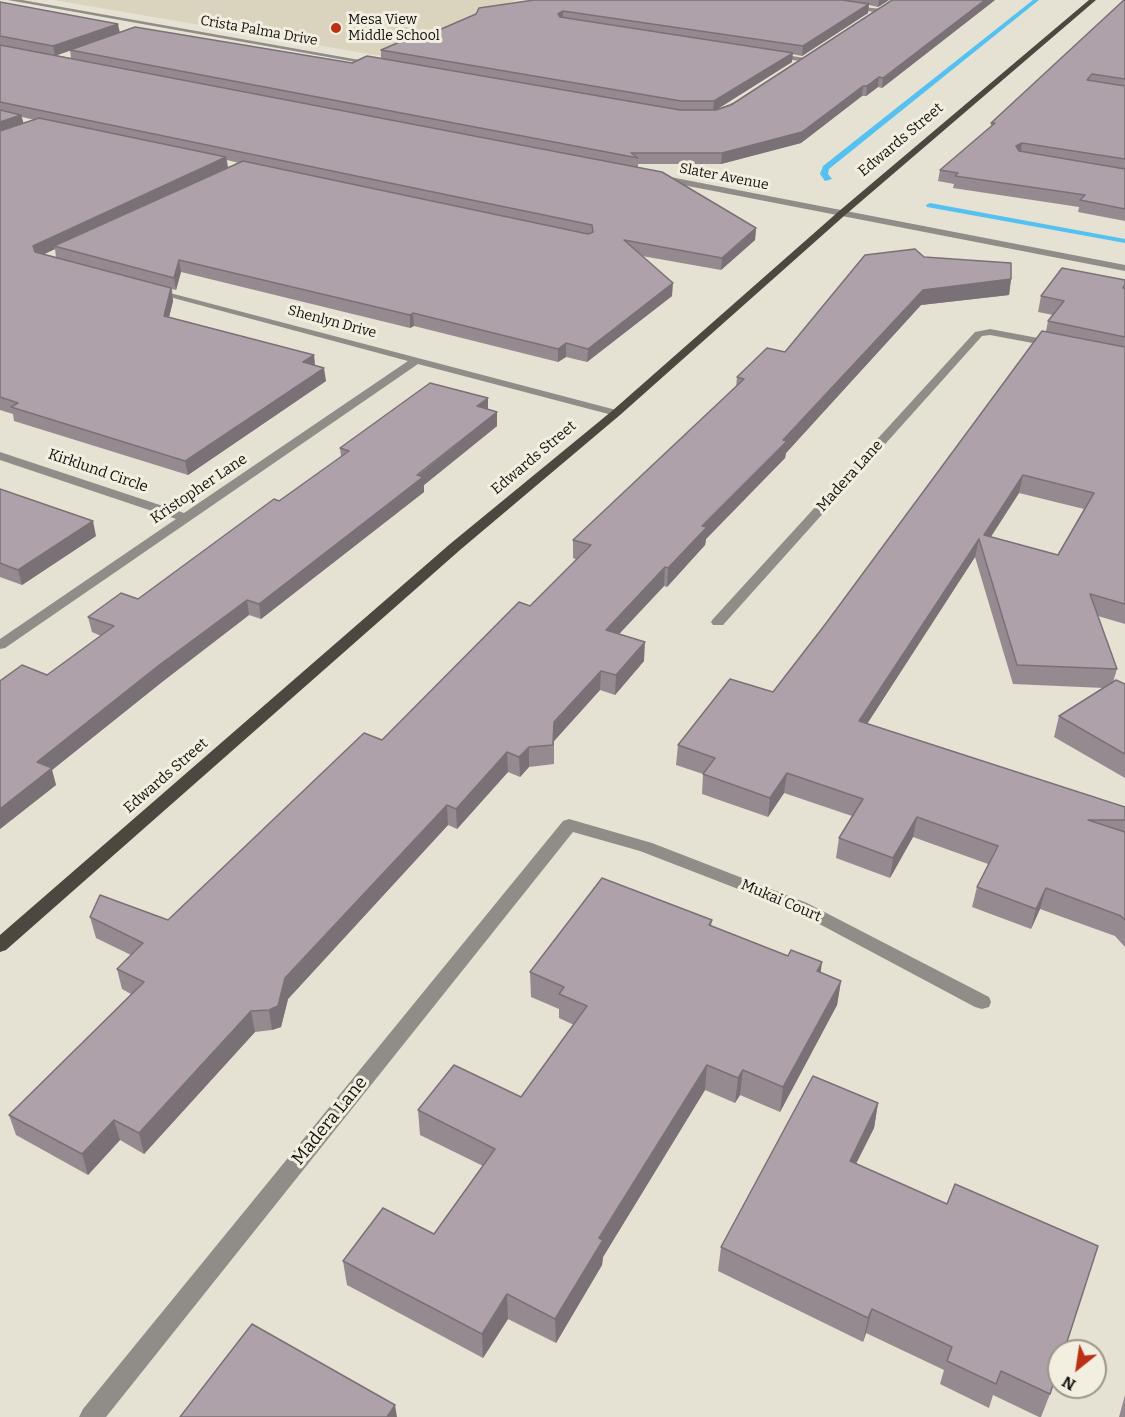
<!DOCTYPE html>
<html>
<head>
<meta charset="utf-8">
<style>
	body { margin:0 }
	#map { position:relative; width:1125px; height:1417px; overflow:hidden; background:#e5e1d3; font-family:Bitter,serif }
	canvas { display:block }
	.north { position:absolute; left:1047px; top:1339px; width:60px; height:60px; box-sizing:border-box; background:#f2eee0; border:2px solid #99968c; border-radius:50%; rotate:210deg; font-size:16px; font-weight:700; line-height:24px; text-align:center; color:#14120e }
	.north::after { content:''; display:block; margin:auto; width:21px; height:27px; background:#bc3115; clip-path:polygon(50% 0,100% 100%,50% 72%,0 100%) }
</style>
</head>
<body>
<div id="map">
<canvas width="1125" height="1417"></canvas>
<div class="north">N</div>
</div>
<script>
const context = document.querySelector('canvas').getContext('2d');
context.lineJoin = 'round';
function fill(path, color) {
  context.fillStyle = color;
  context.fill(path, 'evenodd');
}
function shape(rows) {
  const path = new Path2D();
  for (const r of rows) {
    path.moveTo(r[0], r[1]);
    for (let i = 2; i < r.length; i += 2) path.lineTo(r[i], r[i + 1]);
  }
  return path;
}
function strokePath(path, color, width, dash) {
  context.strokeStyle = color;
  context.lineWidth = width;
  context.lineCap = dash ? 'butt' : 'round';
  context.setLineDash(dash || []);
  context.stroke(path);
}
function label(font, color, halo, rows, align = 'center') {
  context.font = font + ' Bitter,serif';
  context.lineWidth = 6;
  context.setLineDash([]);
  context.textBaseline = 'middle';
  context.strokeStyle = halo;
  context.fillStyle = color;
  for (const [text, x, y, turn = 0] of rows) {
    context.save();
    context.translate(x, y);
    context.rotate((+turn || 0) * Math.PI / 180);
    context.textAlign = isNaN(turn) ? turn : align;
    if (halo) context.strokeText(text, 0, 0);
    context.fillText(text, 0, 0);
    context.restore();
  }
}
fill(shape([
	[54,0,516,0,387,57]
]), '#dad4bf');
fill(shape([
	[1033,0,1039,0,829,169,828,174,832,179,825,181,820,174,823,166,1033,0],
	[930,203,1125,239,1125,243,927,207,926,205,930,203]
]), '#55c1f1');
fill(shape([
	[8,0,22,0,382,64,378,66,8,0],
	[846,5,881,9,884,11,881,13,848,8,846,5],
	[772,53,805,58,808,60,805,62,770,56,772,53],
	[660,175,1125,265,1125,271,657,180,656,178,660,175],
	[151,288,620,411,622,413,616,416,418,364,5,648,0,649,0,639,176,519,0,460,0,452,184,513,408,361,151,292,151,288],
	[990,329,1054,341,1059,344,1054,347,990,335,982,336,723,625,713,625,711,622,713,619,975,332,990,329],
	[569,819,652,843,807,903,989,997,991,1002,989,1007,982,1009,975,1007,795,911,640,851,573,832,106,1417,79,1417,83,1409,563,821,569,819]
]), '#908c87');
fill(shape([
	[1089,0,1096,0,844,216,620,415,460,550,6,950,0,952,0,935,450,544,612,411,838,212,1089,0]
]), '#4e473f');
fill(shape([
	[534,0,889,0,878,7,869,5,868,13,802,56,792,54,792,62,717,109,995,0,882,88,878,87,866,96,862,96,801,143,721,164,638,164,638,167,756,228,755,240,721,270,642,256,672,296,587,362,566,357,558,362,414,326,410,328,181,272,176,290,172,289,173,301,169,317,314,355,315,365,326,381,188,475,14,421,13,414,0,410,0,2,120,32,352,63,381,59,381,50],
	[70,50,71,58,55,55],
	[22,117,35,120,23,123],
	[227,160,239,163,228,168],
	[55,249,56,257,44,254],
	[1125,0,1125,221,1078,212,1079,207,953,188,954,184,938,181,940,170,991,127,991,123],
	[924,257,1011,279,1009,295,921,305,786,453,785,458,706,539,705,545,667,587,664,586,619,634,644,661,615,695,600,690,554,741,554,764,529,767,520,777,508,772,457,829,448,825,288,999,281,1027,272,1030,255,1032,144,1154,120,1140,88,1175,16,1135,9,1115,131,994,122,989,117,969,131,955,96,938,90,917,168,920,382,740,530,606,577,560,573,558,573,540,736,387,737,377,785,352],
	[1125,280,1125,624,1098,616,1117,669,1113,682,1125,684,1125,778,1054,737,1059,716,1104,688,1013,684,975,557,867,724,1125,807,1125,947,1115,936,1040,909,1031,929,972,907,977,887,988,864,913,837,890,878,836,858,839,838,852,816,784,793,768,817,702,794,703,774,676,765,678,745,773,692,827,622,1046,331,1048,321,1053,315,1038,312,1041,296],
	[1019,493,1084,509,1058,555,991,537],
	[488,398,488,409,497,426,424,485,424,492,261,619,249,615,162,682,52,770,56,785,0,829,0,681,47,675,101,636,92,632,88,617,138,599,279,501,341,457,340,448],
	[0,489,96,536,22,585,0,577],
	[712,920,711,926,841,981,837,1005,780,1112,740,1095,735,1103,705,1090,603,1257,602,1265,556,1343,508,1319,483,1358,347,1285,343,1261,434,1234,483,1166,420,1135,418,1110,521,1097,574,1025,559,1018,559,1009,531,997,530,972],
	[878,1103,874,1128,856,1164,1050,1394,1041,1417,1039,1417,993,1395,989,1408,940,1384,944,1370,866,1333,863,1342,718,1271,721,1247],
	[1125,1395,1125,1417,1119,1417]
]), '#968a91');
fill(shape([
	[879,0,889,0,878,7],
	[985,0,995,0,882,88,883,78],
	[869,4,868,13,802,56,803,46],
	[563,11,563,20,558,24,558,14],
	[118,24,120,33,55,56,53,46],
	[793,53,792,62,713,112,714,101],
	[879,77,878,87,866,96,867,86],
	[863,86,862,96,801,143,721,164,722,153],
	[21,115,24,125,0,134,0,122],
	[1022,143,1020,154,1016,146],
	[226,157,228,169,54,246,55,249,36,258,33,246],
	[756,228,755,240,721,270,722,258],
	[179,260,181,272,176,290,174,278],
	[1011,279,1009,295,921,305,786,453,785,458,706,539,705,545,667,587,668,568,702,526,923,290],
	[673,283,672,296,587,362,588,349],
	[171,288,173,301,166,329,164,316],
	[413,313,414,326,410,328,410,315],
	[566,343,566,357,558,362,558,349],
	[314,355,315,369,303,362],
	[324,368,326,381,188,475,185,461],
	[488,398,488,412,477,406],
	[497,412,497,426,424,485,424,492,261,619,259,604],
	[1023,475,1019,493,982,550,984,535],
	[93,521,96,536,22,585,18,570],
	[979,539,975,557,856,741,859,721],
	[665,567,664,586,605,649,606,630],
	[247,600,249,615,162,682,52,770,56,785,0,829,0,809,37,762,158,666],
	[645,642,644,661,615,695,616,675],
	[601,671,600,690,554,741,554,764,554,722],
	[529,747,529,767,520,777,519,757],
	[507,752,508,772,457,829,456,809],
	[787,773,784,793,768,817,770,798],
	[447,805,448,825,288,999,281,1027,272,1030,269,1010,285,978],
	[917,817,913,837,890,878,893,858],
	[1046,888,1040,909,1031,929,1036,909],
	[822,962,819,986,817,971],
	[841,981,837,1005,780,1112,783,1087],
	[251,1011,255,1032,144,1154,139,1133],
	[707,1065,705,1090,603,1257,602,1265,556,1343,555,1319,599,1238],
	[743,1070,740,1095,735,1103,738,1078],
	[878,1103,874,1128,845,1185,850,1161],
	[114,1120,120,1140,88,1175,82,1154],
	[507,1294,508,1319,483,1358,482,1334],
	[872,1309,866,1333,863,1342,868,1318],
	[395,1405,397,1417,387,1417]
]), '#7a7176');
const building = shape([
	[534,0,842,0,869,4,803,46,563,11,558,14,560,17,793,53,714,101,681,101,381,50,416,35,425,36,476,14,479,8,534,0],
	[892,0,985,0,883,78,879,77,867,86,863,86,802,132,722,153,631,153,638,158,70,50,135,27,352,63,367,56,680,110,716,110,731,105,892,0],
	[1124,0,1125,0,1125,79,1092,74,1087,80,1125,86,1125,159,1022,143,1016,146,1019,151,1125,169,1125,209,1080,200,1085,195,955,176,958,173,940,170,995,123,991,123,1124,0],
	[0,2,118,24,53,46,0,36,0,2],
	[0,45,662,172,756,228,722,258,624,240,673,283,588,349,566,343,558,349,413,313,410,315,179,260,174,278,54,246,243,161,588,234,593,232,592,225,0,102,0,45],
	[0,110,21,115,0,122,0,110],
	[39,118,226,157,33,246,35,252,171,288,164,316,314,355,303,362,324,368,185,461,11,407,18,403,0,397,0,131,39,118],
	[915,249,924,257,1011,263,1011,279,923,290,783,440,787,441,702,526,707,527,668,568,665,567,606,630,645,642,616,675,601,671,554,722,553,745,529,747,519,757,507,752,456,809,447,805,285,978,278,1006,269,1010,251,1011,139,1133,114,1120,82,1154,9,1115,144,982,117,969,143,943,90,917,100,895,168,920,364,733,382,740,519,602,530,606,591,545,573,540,744,379,737,377,767,348,785,352,865,255,915,249],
	[1062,268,1125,280,1125,284,1123,288,1125,288,1125,337,1048,321,1064,301,1041,296,1062,268],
	[1042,331,1125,347,1125,604,1090,594,1117,669,1017,665,979,539,859,721,1125,807,1125,820,1088,820,1125,832,1125,920,1121,916,1046,888,1036,909,977,887,998,846,917,817,893,858,839,838,863,799,787,773,770,798,703,774,715,758,678,745,730,679,773,692,827,622,1042,331],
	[1023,475,1094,493,1058,555,984,535,1023,475],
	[430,383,488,398,477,406,497,412,417,475,423,477,259,604,247,600,158,666,37,762,52,768,0,809,0,681,22,665,47,675,114,626,88,617,121,593,138,599,274,499,279,501,349,451,340,448,430,383],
	[0,489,93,521,18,570,0,563,0,489],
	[1116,680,1125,684,1125,754,1059,716,1116,680],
	[602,878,712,920,709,925,788,956,791,950,822,962,817,971,841,981,783,1087,743,1070,738,1078,707,1065,599,1238,603,1240,555,1319,507,1294,482,1334,343,1261,383,1208,434,1234,495,1149,418,1110,454,1065,521,1097,587,1006,559,994,564,987,530,972,602,878],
	[813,1076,878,1103,850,1161,947,1204,955,1184,1098,1246,1064,1351,1059,1351,1059,1366,1050,1394,1001,1371,996,1384,947,1361,952,1347,872,1309,868,1318,721,1247,813,1076],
	[252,1324,395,1405,387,1417,180,1417,252,1324]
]);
fill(building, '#aea1a9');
strokePath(building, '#7a7176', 1.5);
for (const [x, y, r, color] of [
	[336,28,6,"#bc3115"]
]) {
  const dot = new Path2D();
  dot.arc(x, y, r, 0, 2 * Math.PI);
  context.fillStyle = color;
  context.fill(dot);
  strokePath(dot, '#f2eee0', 2);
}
label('14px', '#14120e', '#f2eee0', [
	["Mesa View",348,20],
	["Middle School",348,36]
], 'left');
label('14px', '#14120e', '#f2eee0', [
	["Crista Palma Drive",259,31,10],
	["Slater Avenue",724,177,11],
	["Shenlyn Drive",332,322,15]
]);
label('15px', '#14120e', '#f2eee0', [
	["Edwards Street",901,140,-40],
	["Edwards Street",534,458,-40],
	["Kirklund Circle",98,471,19],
	["Madera Lane",850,476,-48],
	["Kristopher Lane",199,489,-34],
	["Edwards Street",166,776,-41],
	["Mukai Court",781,901,23]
]);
label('18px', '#14120e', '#f2eee0', [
	["Madera Lane",330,1121,-51]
]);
</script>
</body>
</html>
